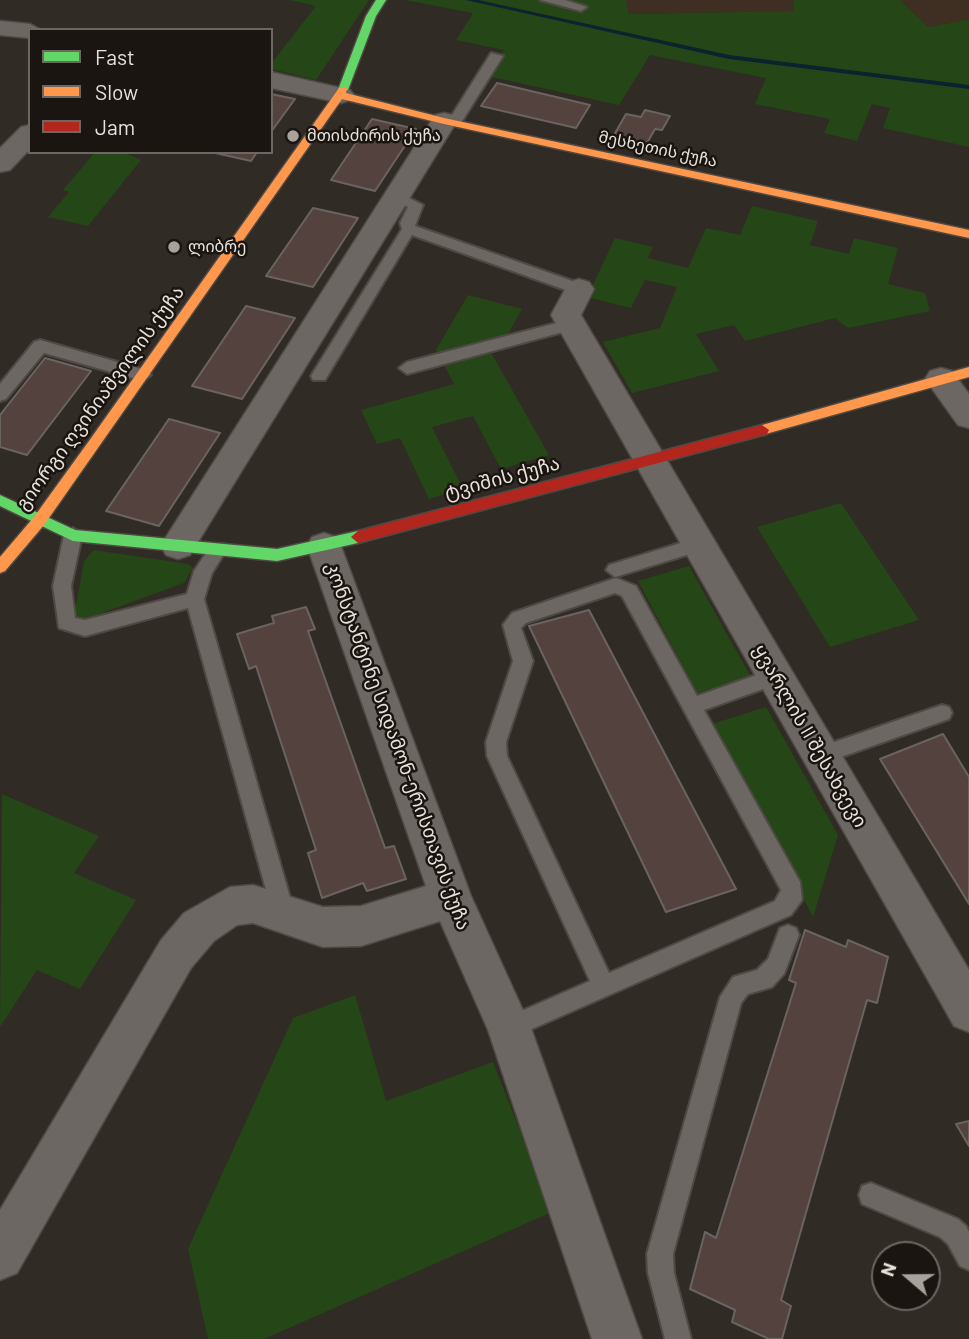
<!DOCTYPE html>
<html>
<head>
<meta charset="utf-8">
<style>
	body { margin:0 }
	#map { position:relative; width:969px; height:1339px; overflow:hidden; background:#312b26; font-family:Barlow,sans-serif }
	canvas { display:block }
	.legend { position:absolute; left:28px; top:28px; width:245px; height:126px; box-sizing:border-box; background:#1a1510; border:2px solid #6d6761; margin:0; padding:9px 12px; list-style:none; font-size:21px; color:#e9e2db }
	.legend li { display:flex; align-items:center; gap:14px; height:35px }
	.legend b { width:35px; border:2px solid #6d6761 }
	.north { position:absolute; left:871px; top:1241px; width:70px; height:70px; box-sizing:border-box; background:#1a1510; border:2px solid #6d6761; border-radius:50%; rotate:290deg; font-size:19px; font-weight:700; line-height:28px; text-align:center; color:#e9e2db }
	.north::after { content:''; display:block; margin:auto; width:24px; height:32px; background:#a9a29c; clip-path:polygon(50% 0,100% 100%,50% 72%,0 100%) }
</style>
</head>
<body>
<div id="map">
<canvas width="969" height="1339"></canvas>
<ul class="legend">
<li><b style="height:9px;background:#63d668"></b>Fast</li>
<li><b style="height:9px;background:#ff974d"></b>Slow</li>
<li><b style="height:9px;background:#b3261e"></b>Jam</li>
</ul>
<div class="north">N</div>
</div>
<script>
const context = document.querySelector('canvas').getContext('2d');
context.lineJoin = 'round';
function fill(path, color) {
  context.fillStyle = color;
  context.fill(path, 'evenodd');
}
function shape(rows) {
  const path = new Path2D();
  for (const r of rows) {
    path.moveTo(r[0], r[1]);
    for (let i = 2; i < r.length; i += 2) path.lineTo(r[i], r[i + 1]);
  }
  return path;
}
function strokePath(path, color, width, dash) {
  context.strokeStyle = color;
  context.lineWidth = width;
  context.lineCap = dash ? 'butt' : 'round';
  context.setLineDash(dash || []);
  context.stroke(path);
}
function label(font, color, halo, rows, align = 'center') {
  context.font = font + ' Barlow,"Noto Sans Georgian",sans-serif';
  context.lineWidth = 5;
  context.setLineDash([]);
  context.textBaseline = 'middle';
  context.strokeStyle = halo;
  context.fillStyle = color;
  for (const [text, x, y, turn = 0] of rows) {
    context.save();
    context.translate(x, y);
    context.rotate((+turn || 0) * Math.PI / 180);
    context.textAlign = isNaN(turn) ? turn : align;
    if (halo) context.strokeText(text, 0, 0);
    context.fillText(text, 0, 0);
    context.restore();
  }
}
fill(shape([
	[626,0,794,0,795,11,629,14],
	[900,0,969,0,969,19,928,27]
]), '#3e2f22');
fill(shape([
	[289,0,369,0,316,80,271,69,271,64,316,6],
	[405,0,626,0,629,14,794,11,794,0,900,0,928,27,969,19,969,147,883,128,890,108,872,104,857,141,824,133,830,119,755,104,766,78,650,55,619,105,488,76,504,50,456,40,473,13],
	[95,152,123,152,141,160,88,226,48,217,69,192,63,190],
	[752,206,818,221,810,245,849,254,854,238,898,248,888,284,925,293,930,311,848,328,835,318,745,341,734,325,696,334,719,371,632,393,603,342,660,328,677,287,645,280,631,308,587,297,615,238,653,247,648,258,688,268,706,228,740,235],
	[468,295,522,309,507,336,485,342,549,455,501,469,473,416,432,427,463,489,429,499,400,438,377,444,361,410,454,384,436,350],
	[841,503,919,620,830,647,757,527],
	[94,550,188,564,193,568,184,583,80,621,74,617,84,561],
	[689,566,751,677,697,693,638,581],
	[766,707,838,835,813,917,712,724],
	[2,794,99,836,74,873,136,900,80,989,37,970,0,1027],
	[355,995,386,1101,493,1062,552,1212,264,1339,208,1339,188,1249,293,1018]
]), '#254616');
fill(shape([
	[466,0,478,0,729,55,969,85,969,89,729,59,466,0]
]), '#0b222f');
const building = shape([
	[497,83,590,105,576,128,481,106,497,83],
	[271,94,295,99,271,132,271,94],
	[645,110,670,116,662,130,655,129,647,143,614,135,626,114,641,117,645,110],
	[372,119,416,129,375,191,331,180,372,119],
	[211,152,257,152,251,161,211,152],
	[313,208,358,218,313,287,266,276,313,208],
	[246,306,295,318,242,399,192,386,246,306],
	[45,358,91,371,27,455,0,447,0,415,45,358],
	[169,419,220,433,159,526,106,511,169,419],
	[306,607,315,629,308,631,385,848,394,846,406,879,367,891,363,883,322,898,308,853,316,850,256,666,249,669,237,634,274,623,272,616,306,607],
	[589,610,736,889,666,912,529,626,589,610],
	[943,734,969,777,969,904,880,759,943,734],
	[805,930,846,947,848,940,888,957,877,1003,867,1000,781,1300,791,1306,782,1339,769,1339,732,1322,735,1310,690,1289,705,1232,716,1238,796,983,789,980,805,930],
	[969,1121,969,1146,956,1124,969,1121]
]);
fill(building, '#54423e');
strokePath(building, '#6a6360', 2);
const lane = shape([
	[540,0,565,0,587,7,581,11,540,0],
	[491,53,503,56,459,126,449,126,447,123,491,53],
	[397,192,423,205,415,226,584,285,587,289,584,293,574,293,412,235,325,380,313,380,311,376,402,229,400,223,408,207,392,200,390,197,397,192],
	[572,319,580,324,578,328,407,374,399,368,407,362,572,319],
	[40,340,149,371,151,375,143,381,44,353,6,399,0,401,0,384,34,342,40,340],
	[73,528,82,535,71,586,75,618,85,620,187,594,194,571,212,544,224,544,227,549,212,573,204,599,295,915,292,922,284,925,276,922,273,915,188,608,85,636,59,628,53,586,64,535,73,528],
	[700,537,709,544,706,549,615,577,606,570,609,565,700,537],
	[616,578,636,586,697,696,776,668,783,670,786,676,783,682,704,710,800,882,802,900,791,915,509,1039,501,1036,498,1028,501,1020,590,981,487,756,486,742,513,661,503,625,512,613,616,578],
	[615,593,622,596,781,890,775,901,609,973,507,756,506,742,533,661,521,628,526,623,615,593],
	[942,705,949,707,952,713,949,719,821,764,814,761,811,755,814,749,942,705],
	[788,925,796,928,799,935,784,974,772,987,748,994,741,1003,673,1254,674,1273,691,1339,665,1339,648,1273,647,1254,720,997,733,977,757,970,768,959,780,928,788,925],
	[871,1183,958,1219,966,1226,969,1232,969,1270,960,1266,948,1244,940,1237,862,1204,859,1195,862,1186,871,1183]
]);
const street = shape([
	[0,21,30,24,41,30,30,30,30,38,0,35,0,21],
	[271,72,350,90,354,95,350,100,341,103,271,88,271,72],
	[444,113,453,115,457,121,190,555,178,559,166,555,161,546,166,537,431,121,435,115,444,113],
	[30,125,30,149,10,170,0,172,0,148,21,127,30,125],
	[579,279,589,282,594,289,581,315,969,970,969,1032,954,1026,551,315,569,282,579,279],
	[941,368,952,371,969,394,969,428,958,425,925,379,930,371,941,368],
	[324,533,336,537,341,546,471,896,531,1028,642,1339,592,1339,488,1030,440,921,361,946,323,947,253,923,237,925,214,941,191,968,17,1273,0,1280,0,1210,161,940,184,913,230,887,253,885,323,907,361,906,426,886,307,546,312,537,324,533]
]);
const fast = shape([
	[376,0,386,0,376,16,348,90,339,92,338,90,366,16,376,0],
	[0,495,75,530,277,549,358,531,365,537,358,543,277,561,73,541,0,506,0,495]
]);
const slow = shape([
	[339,88,347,88,346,93,444,118,969,230,969,238,444,124,342,99,44,525,5,571,0,573,0,557,34,517,89,441,339,88],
	[969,367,969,377,762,435,755,430,762,425,969,367]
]);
const jam = shape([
	[762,425,769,430,767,434,358,543,351,537,358,531,762,425]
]);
strokePath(lane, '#4f4944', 4);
strokePath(street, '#4f4944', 3);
strokePath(fast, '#4f4944', 3);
strokePath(slow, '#4f4944', 3);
strokePath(jam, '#4f4944', 3);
fill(lane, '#6c6763');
fill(street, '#6c6763');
fill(fast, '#63d668');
fill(slow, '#ff974d');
fill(jam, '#b3261e');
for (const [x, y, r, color] of [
	[293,136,7,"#a9a29c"],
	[174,247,7,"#a9a29c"]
]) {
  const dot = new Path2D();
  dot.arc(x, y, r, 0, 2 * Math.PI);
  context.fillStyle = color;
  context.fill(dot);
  strokePath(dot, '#1a1510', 2.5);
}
label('16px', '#e9e2db', '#1a1510', [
	["მთისძირის ქუჩა",307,136],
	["ლიბრე",188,247]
], 'left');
label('16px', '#e9e2db', '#1a1510', [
	["მესხეთის ქუჩა",658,149,12]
]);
label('19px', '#e9e2db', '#1a1510', [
	["გიორგი ღვინიაშვილის ქუჩა",100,398,-54],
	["ტვიშის ქუჩა",502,478,-15],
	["ყვარლის II შესახვევი",810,736,60],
	["კონსტანტინე სიდამონ-ერისთავის ქუჩა",398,746,70]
]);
</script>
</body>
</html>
